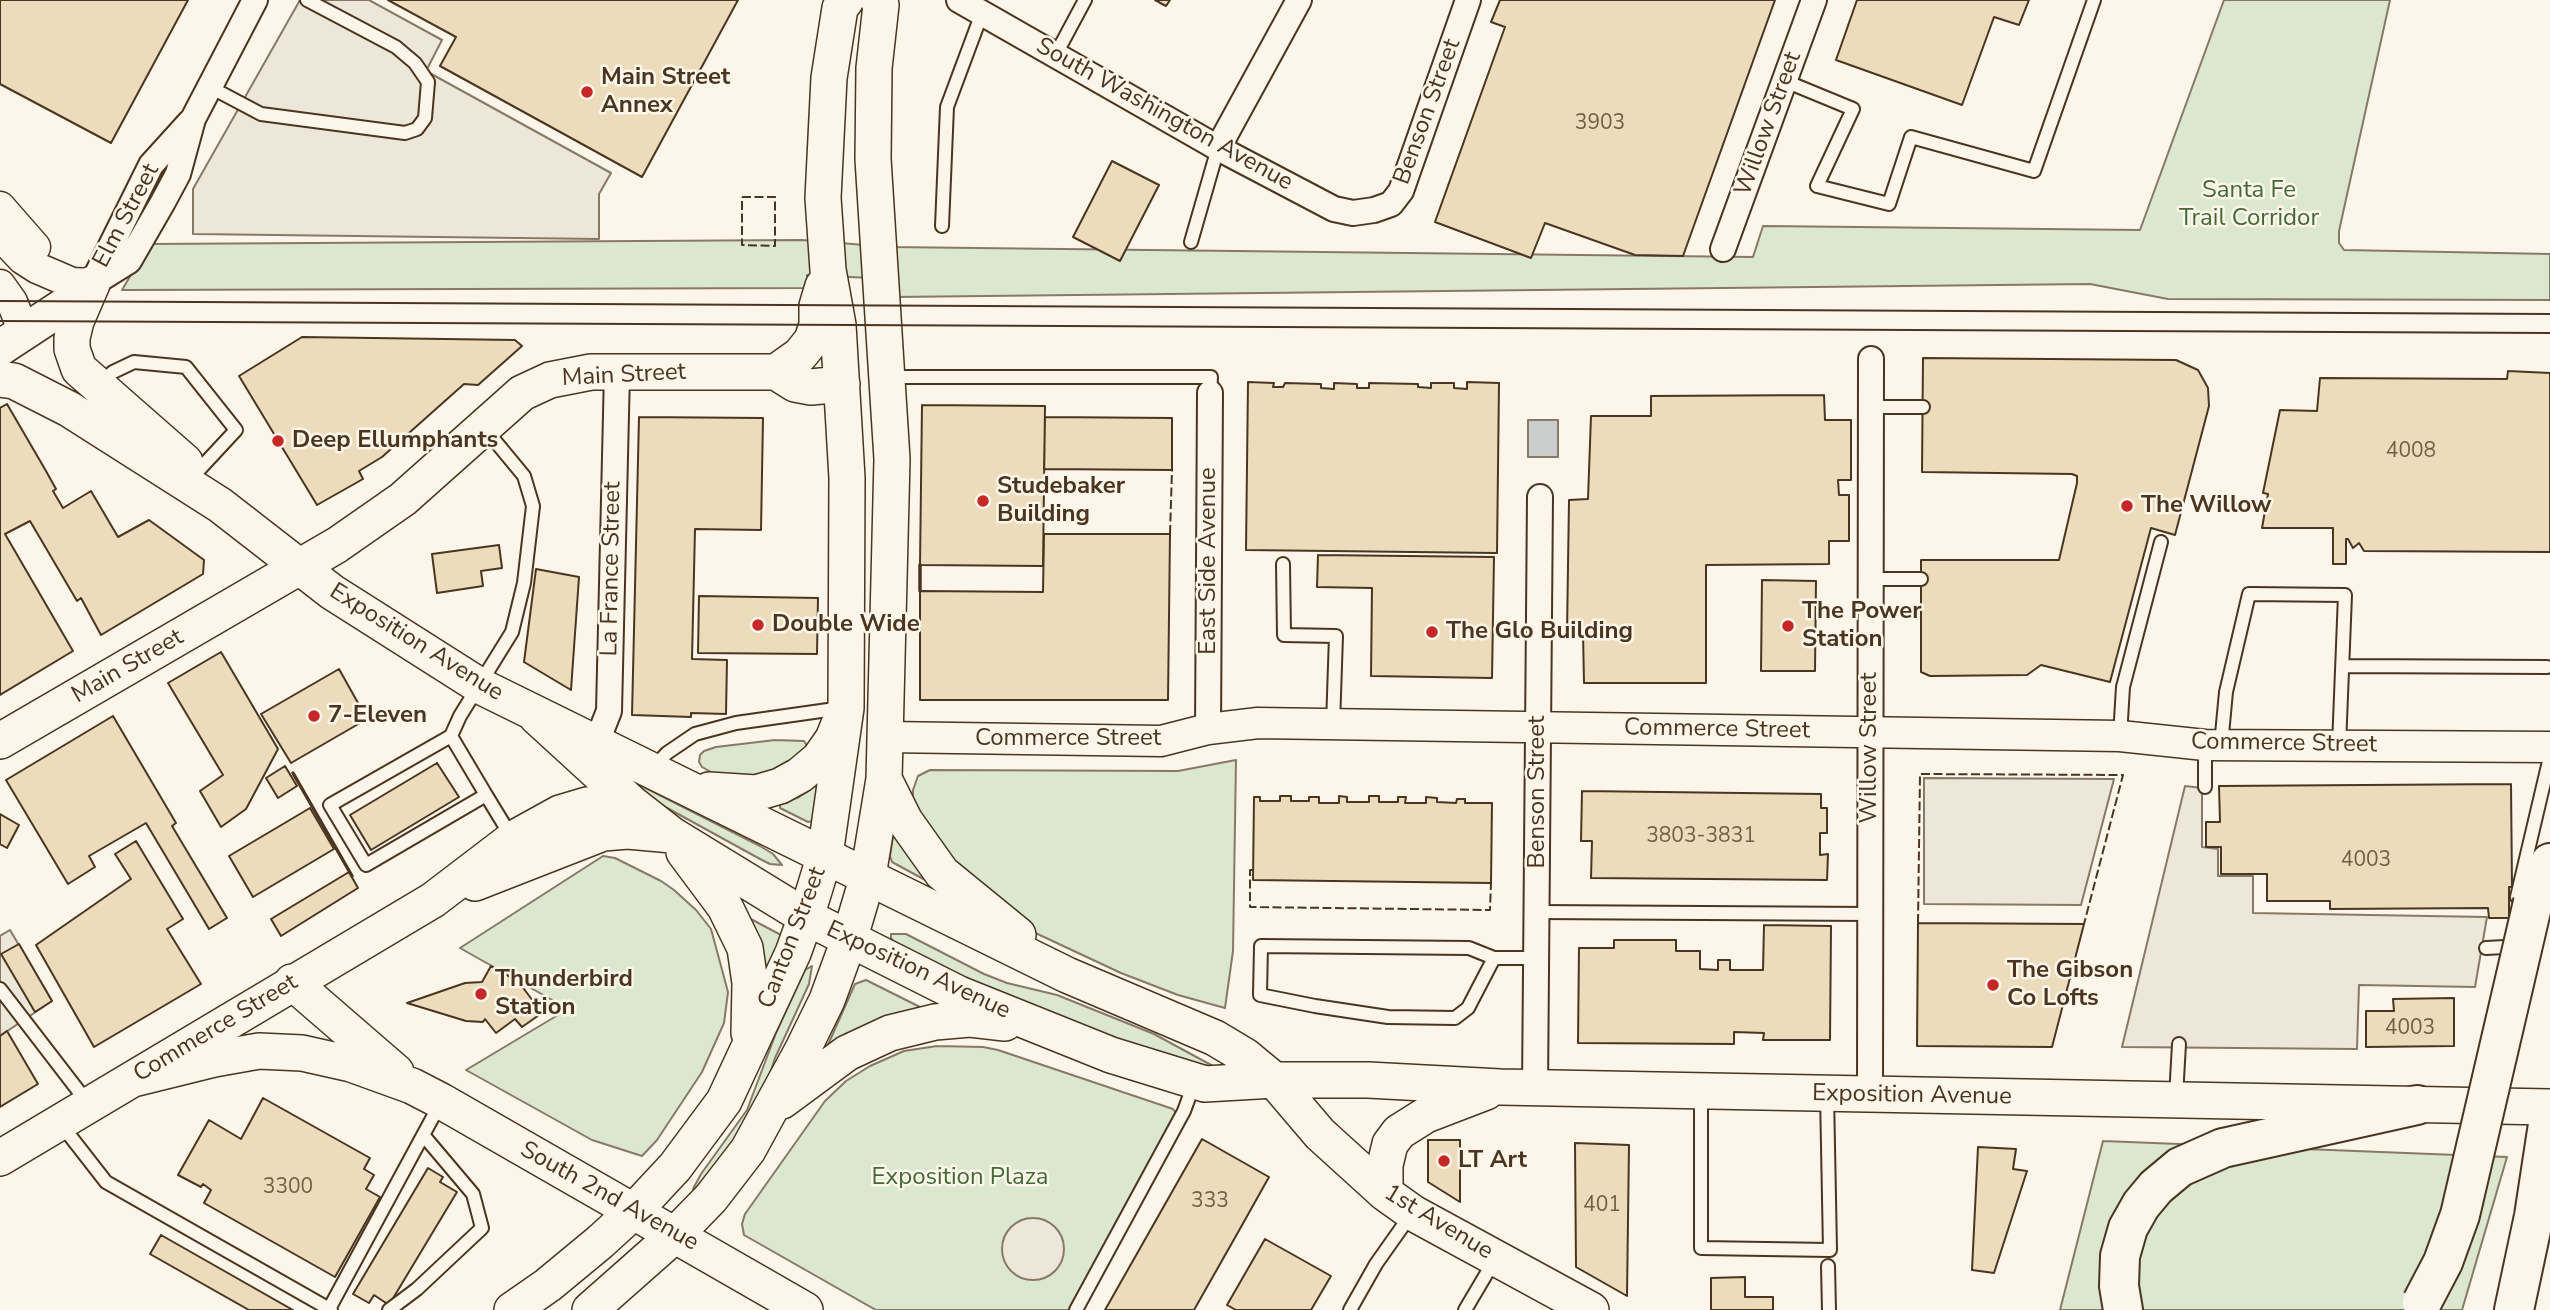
<!DOCTYPE html>
<html>
<head>
<meta charset="utf-8">
<style>
	body { margin:0 }
	canvas { display:block; background:#fbf6e9 }
</style>
</head>
<body>
<canvas width="2550" height="1310"></canvas>
<script>
const context = document.querySelector('canvas').getContext('2d');
context.lineJoin = 'round';
function fill(path, color) {
  context.fillStyle = color;
  context.fill(path, 'evenodd');
}
function shape(rows) {
  const path = new Path2D();
  for (const r of rows) {
    if (r.length === 3) {
      path.moveTo(r[0] + r[2], r[1]);
      path.arc(r[0], r[1], r[2], 0, 2 * Math.PI);
      continue;
    }
    path.moveTo(r[0], r[1]);
    for (let i = 2; i < r.length; i += 2) path.lineTo(r[i], r[i + 1]);
  }
  return path;
}
function strokePath(path, color, width, dash) {
  context.strokeStyle = color;
  context.lineWidth = width;
  context.lineCap = dash ? 'butt' : 'round';
  context.setLineDash(dash || []);
  context.stroke(path);
}
function label(font, color, halo, rows, align = 'center') {
  context.font = font + ' "Nunito Sans",sans-serif';
  context.lineWidth = 5;
  context.setLineDash([]);
  context.textBaseline = 'middle';
  context.strokeStyle = halo;
  context.fillStyle = color;
  for (const [text, x, y, turn = 0] of rows) {
    context.save();
    context.translate(x, y);
    context.rotate((+turn || 0) * Math.PI / 180);
    context.textAlign = isNaN(turn) ? turn : align;
    if (halo) context.strokeText(text, 0, 0);
    context.fillText(text, 0, 0);
    context.restore();
  }
}
const green = shape([
	[2224,0,2390,0,2339,231,2339,243,2344,250,2550,254,2550,300,2168,299,2090,284,893,297,892,279,807,275,807,288,122,290,149,244,802,240,890,247,1753,257,1763,226,2140,230,2224,0],
	[775,740,804,741,809,749,772,777,718,776,702,767,699,762,700,755,704,751,716,747,775,740],
	[1236,760,1233,951,1225,1008,1178,995,1121,973,1029,930,938,846,913,800,913,790,918,776,930,770,1178,771,1236,760],
	[616,773,760,846,773,854,782,865,770,864,760,859,649,798,616,773],
	[820,783,816,820,808,822,780,808,780,804,799,797,820,783],
	[894,829,927,881,892,862,890,856,894,829],
	[603,856,615,858,661,881,674,890,696,910,711,929,728,992,724,1023,702,1072,657,1140,642,1156,592,1140,466,1070,568,1009,460,948,603,856],
	[747,917,781,935,782,940,769,978,747,917],
	[891,934,906,934,984,974,1007,983,1057,995,1154,1034,1213,1066,1212,1068,1135,1046,1025,1007,898,947,891,938,891,934],
	[812,966,809,984,775,1058,764,1091,743,1133,694,1191,693,1189,701,1174,747,1110,776,1033,805,970,812,966],
	[866,980,928,1011,823,1056,855,984,866,980],
	[937,1046,983,1047,998,1050,1173,1109,1178,1116,1070,1310,876,1310,744,1235,742,1224,745,1214,825,1101,846,1081,870,1066,904,1051,937,1046],
	[2103,1141,2507,1157,2462,1310,2060,1310,2103,1141]
]);
fill(green, '#dce7d0');
strokePath(green, '#887966', 2);
const parking = shape([
	[300,0,369,0,442,40,426,71,611,173,599,194,599,239,193,234,193,189,300,0],
	[1924,778,2114,779,2081,905,1924,904,1924,778],
	[2185,786,2202,788,2202,847,2218,849,2218,876,2253,876,2253,913,2487,917,2475,987,2359,985,2357,1049,2122,1047,2185,786],
	[10,930,52,1001,0,1036,0,936,10,930],
	[1033,1249,31]
]);
fill(parking, '#ede7d9');
strokePath(parking, '#887966', 2);
const water = shape([
	[1528,420,1558,420,1558,457,1528,457,1528,420]
]);
fill(water, '#c9cecd');
strokePath(water, '#887966', 2);
const building = shape([
	[0,0,188,0,111,143,0,84,0,0],
	[388,0,738,0,642,177,440,66,456,37,388,0],
	[1155,0,1170,0,1166,6,1155,0],
	[1500,0,1775,0,1683,256,1635,255,1545,223,1531,258,1435,222,1505,27,1491,22,1500,0],
	[1857,0,2029,0,2019,25,1994,17,1962,105,1836,60,1857,0],
	[1112,161,1159,185,1120,261,1073,237,1112,161],
	[302,337,515,340,522,346,478,385,464,384,382,457,359,471,363,479,317,505,239,376,302,337],
	[1923,358,2176,360,2198,370,2208,388,2209,406,2175,535,2151,528,2110,682,2041,665,2027,675,1930,676,1921,672,1921,560,2059,560,2077,483,2077,476,2072,474,1922,472,1923,358],
	[2508,371,2550,373,2550,552,2364,551,2359,543,2353,548,2348,539,2346,539,2346,564,2333,564,2333,528,2262,528,2268,494,2263,493,2280,410,2317,411,2320,378,2507,379,2508,371],
	[1248,382,1274,383,1273,387,1283,387,1285,383,1321,384,1321,388,1334,389,1334,383,1357,384,1357,388,1369,388,1369,383,1418,384,1418,387,1431,388,1431,383,1454,383,1454,388,1467,389,1467,382,1499,383,1497,553,1246,550,1248,382],
	[1824,395,1825,420,1851,420,1851,480,1838,480,1839,495,1849,495,1849,541,1829,541,1829,564,1706,565,1706,683,1584,683,1583,633,1567,632,1569,500,1588,499,1591,416,1651,416,1651,396,1824,395],
	[7,404,46,471,56,489,53,491,63,508,91,491,118,537,149,520,204,560,203,574,101,635,81,598,77,601,30,521,5,534,73,651,0,695,0,408,7,404],
	[922,405,1045,406,1043,566,920,565,922,405],
	[639,417,763,418,761,530,695,529,692,659,727,660,726,714,691,713,691,717,632,715,639,417],
	[1045,417,1172,418,1172,470,1044,469,1045,417],
	[1044,534,1170,534,1168,700,920,700,920,591,1043,592,1044,534],
	[499,545,502,568,481,571,483,586,437,593,432,554,499,545],
	[1318,555,1494,557,1492,678,1371,676,1372,588,1317,587,1318,555],
	[536,569,579,577,571,690,524,662,536,569],
	[1762,580,1816,581,1815,671,1761,671,1762,580],
	[699,596,818,598,817,654,698,653,699,596],
	[221,652,278,749,246,809,221,827,200,791,223,775,168,683,221,652],
	[339,669,367,719,291,763,261,714,339,669],
	[113,716,176,823,172,826,227,918,209,929,146,823,89,856,95,867,68,884,6,780,113,716],
	[437,763,459,797,371,850,350,815,437,763],
	[285,766,297,786,278,798,266,778,285,766],
	[2511,784,2512,887,2509,887,2509,918,2489,918,2488,908,2330,909,2330,901,2267,901,2267,874,2221,874,2221,847,2206,847,2206,822,2220,822,2219,786,2511,784],
	[1582,791,1821,794,1821,808,1827,808,1827,833,1820,833,1820,855,1828,854,1827,880,1591,878,1592,841,1581,841,1582,791],
	[1280,796,1291,796,1291,801,1309,801,1309,797,1319,797,1319,803,1339,803,1339,796,1347,797,1347,802,1369,802,1369,796,1379,796,1379,802,1398,802,1398,797,1406,797,1405,803,1426,803,1426,797,1437,798,1437,802,1456,803,1457,799,1465,799,1465,803,1492,803,1491,883,1253,880,1254,797,1260,797,1260,801,1280,801,1280,796],
	[310,808,334,849,253,897,229,856,310,808],
	[0,814,19,825,7,848,0,844,0,814],
	[136,841,183,919,167,929,201,984,94,1047,36,945,131,879,115,854,136,841],
	[349,872,358,888,281,936,271,919,349,872],
	[1918,923,2084,924,2052,1047,1917,1046,1918,923],
	[1764,925,1831,926,1830,1040,1763,1040,1764,1033,1734,1032,1734,1044,1578,1043,1579,948,1614,948,1614,940,1676,940,1676,951,1700,951,1700,969,1718,970,1718,960,1730,960,1730,970,1763,970,1764,925],
	[19,944,52,1001,35,1012,1,954,19,944],
	[491,966,522,984,521,985,542,1013,522,1027,515,1019,496,1033,485,1019,483,1022,466,1021,407,1003,465,983,482,982,491,966],
	[2454,998,2454,1046,2366,1047,2366,1011,2394,1011,2393,999,2454,998],
	[7,1031,38,1084,0,1107,0,1036,7,1031],
	[263,1098,370,1158,364,1169,374,1175,366,1189,380,1197,335,1277,204,1203,211,1190,203,1184,201,1187,178,1175,209,1120,241,1139,263,1098],
	[1202,1139,1269,1177,1241,1227,1194,1310,1105,1310,1202,1139],
	[1428,1140,1460,1140,1460,1202,1428,1182,1428,1140],
	[1575,1143,1629,1145,1627,1296,1576,1267,1575,1143],
	[1978,1147,2016,1149,2013,1169,2027,1171,1994,1273,1972,1270,1978,1147],
	[428,1168,443,1177,440,1182,457,1192,389,1305,374,1295,369,1303,353,1294,428,1168],
	[161,1235,293,1310,249,1310,150,1254,161,1235],
	[1265,1239,1331,1276,1311,1310,1236,1310,1227,1305,1265,1239],
	[1745,1277,1745,1297,1773,1297,1773,1310,1711,1310,1711,1278,1745,1277]
]);
fill(building, '#ecdcbc');
strokePath(building, '#4a3520', 2);
const service = shape([
	[1056,54,1085,0],
	[1785,81,1853,109,1817,186,1889,204,1911,137,2034,171,2094,0],
	[210,87,261,114,405,133,417,129,425,118,428,82,415,63,396,47,307,0],
	[942,226,947,107,982,13],
	[1191,242,1218,148],
	[890,377,1211,377,1210,393],
	[100,384,113,372,134,362,186,367,236,430,197,472],
	[1871,407,1923,407],
	[1283,564,1284,635,1336,636,1333,724],
	[1871,579,1921,579],
	[2343,666,2547,667],
	[451,736,486,795,366,865,330,805,451,736,460,716,512,632,524,583,533,506,524,476,486,430],
	[2120,736,2123,687,2161,542],
	[2205,745,2205,787],
	[2221,745,2226,692,2249,594,2345,595,2339,746],
	[654,767,667,753,695,734,736,723,842,708],
	[486,795,511,836],
	[2517,897,2550,757],
	[1537,912,1870,914],
	[2486,948,2505,947],
	[1494,958,1468,1008,1455,1018,1388,1017,1315,1006,1260,995,1261,946,1469,948,1494,958,1536,958],
	[0,989,87,1102],
	[1701,1092,1701,1248,1830,1250,1827,1094],
	[2176,1097,2179,1044],
	[60,1123,106,1182,331,1310],
	[1828,1266,1829,1310],
	[329,1309,441,1102],
	[389,1310,417,1289,482,1228,473,1194,424,1136],
	[1076,1310,1184,1111,1194,1084],
	[1350,1310,1376,1264,1412,1213],
	[1465,1310,1494,1261]
]);
const minor = shape([
	[959,0,1218,148,1334,209,1353,213,1374,210,1391,204,1401,191,1468,0],
	[1218,148,1299,0],
	[1723,249,1814,0],
	[92,284,129,261,163,202,178,174,193,119,255,0],
	[92,284,151,165,190,122],
	[1208,729,1210,393],
	[586,756,596,744,609,711,617,372],
	[1535,1088,1540,497],
	[1870,1095,1871,359]
]);
const tertiary = shape([
	[0,207,35,247],
	[0,235,23,259,37,268,72,283,92,284],
	[0,285,12,302,24,332],
	[886,737,1161,741,1208,729,1258,723,2120,736,2205,745,2550,747]
]);
const secondary = shape([
	[92,284,76,321,72,338,72,349,79,369,185,462],
	[0,348,70,302,92,284],
	[776,372,800,355,812,340,817,325,817,306,823,286],
	[0,379,14,381,69,409,220,505,332,592,480,686,1067,975,1215,1038,1245,1056,1274,1080,1320,1134,1385,1193,1413,1213,1591,1310],
	[536,716,631,803,672,835,806,917,959,994,1111,1055,1205,1084,1274,1080,1368,1080,1500,1087,2550,1107],
	[0,741,337,545,403,499,522,393,550,380,591,372,776,372,795,384,811,387,842,384],
	[884,779,905,821,942,873,1018,935],
	[709,790,756,793,780,786,800,775,819,759,833,739,839,724],
	[684,852,725,907,745,948,750,983,749,1033],
	[475,883,603,833,628,831,672,835],
	[292,982,396,1072],
	[133,1079,214,1059,259,1051,302,1053,351,1064,412,1086,441,1101,805,1310],
	[782,1101,847,1053,890,1033,935,1022,970,1019,1005,1023],
	[0,1158,433,900,513,839,560,813,587,805,631,803],
	[1385,1193,1385,1165,1390,1144,1399,1132,1426,1115,1486,1092],
	[512,1310,548,1285,600,1242,634,1211,675,1167,724,1101,793,953,806,917,825,855,846,708,847,478,838,325,828,270,823,198,829,78,840,8,846,0],
	[590,1310,676,1234,711,1198,748,1150,802,1051,827,1000,849,940,868,876,884,779,892,459,873,159,874,68,881,5,878,0]
]);
const motorway = shape([
	[2533,902,2550,863],
	[2123,1310,2119,1286,2120,1256,2128,1228,2141,1205,2156,1187,2180,1167,2223,1148,2417,1105],
	[2514,1310,2534,1216,2550,1111]
]);
strokePath(service, '#4a3520', 16);
strokePath(minor, '#4a3520', 28);
strokePath(tertiary, '#4a3520', 33);
strokePath(secondary, '#4a3520', 38);
strokePath(motorway, '#4a3520', 42);
strokePath(service, '#fbf6e9', 12);
strokePath(minor, '#fbf6e9', 24);
strokePath(tertiary, '#fbf6e9', 30);
strokePath(secondary, '#fbf6e9', 35);
strokePath(motorway, '#fbf6e9', 38);
strokePath(shape([
	[0,301,2550,314],
	[0,321,2550,333]
]), '#4a3520', 2);
const motorwayBridge = shape([
	[2422,1302,2443,1262,2460,1215,2533,902]
]);
strokePath(motorwayBridge, '#4a3520', 42, []);
strokePath(motorwayBridge, '#fbf6e9', 38);
strokePath(shape([
	[742,197,775,197,775,246,742,245,742,197],
	[1170,534,1172,470],
	[1253,870,1250,870,1250,907,1490,910,1491,883],
	[1918,923,1920,774,2123,775,2084,924]
]), '#4a3520', 2, [9, 3.5]);
strokePath(shape([
	[920,591,920,565],
	[293,773,352,876]
]), '#4a3520', 3.5);
for (const [x, y, r, color] of [
	[587,92,7,"#c62828"],
	[278,441,7,"#c62828"],
	[983,501,7,"#c62828"],
	[2127,506,7,"#c62828"],
	[758,625,7,"#c62828"],
	[1788,626,7,"#c62828"],
	[1432,632,7,"#c62828"],
	[314,716,7,"#c62828"],
	[1993,985,7,"#c62828"],
	[481,994,7,"#c62828"],
	[1444,1161,7,"#c62828"]
]) {
  const dot = new Path2D();
  dot.arc(x, y, r, 0, 2 * Math.PI);
  context.fillStyle = color;
  context.fill(dot);
  strokePath(dot, '#fbf6e9', 2.5);
}
label('21px', '#725f47', null, [
	["3903",1600,124],
	["4008",2411,452],
	["3803-3831",1701,837],
	["4003",2366,861],
	["4003",2410,1029],
	["3300",288,1188],
	["333",1210,1202],
	["401",1602,1206]
]);
label('bold 24px', '#4a3520', '#fbf6e9', [
	["Main Street",601,78],
	["Annex",601,106],
	["Deep Ellumphants",292,441],
	["Studebaker",997,487],
	["Building",997,515],
	["The Willow",2141,506],
	["The Power",1802,612],
	["Station",1802,640],
	["Double Wide",772,625],
	["The Glo Building",1446,632],
	["7-Eleven",328,716],
	["The Gibson",2007,971],
	["Co Lofts",2007,999],
	["Thunderbird",495,980],
	["Station",495,1008],
	["LT Art",1458,1161]
], 'left');
label('24px', '#4a3520', '#fbf6e9', [
	["Benson Street",1428,112,-70],
	["South Washington Avenue",1164,115,29],
	["Willow Street",1769,124,-70],
	["Elm Street",127,216,-62],
	["Main Street",624,376,-3],
	["East Side Avenue",1209,561,-90],
	["La France Street",612,569,-89],
	["Exposition Avenue",416,643,32],
	["Main Street",128,667,-30],
	["Commerce Street",1717,730,1],
	["Commerce Street",1068,739],
	["Commerce Street",2284,744,1],
	["Willow Street",1870,748,-90],
	["Benson Street",1538,792,-90],
	["Canton Street",793,938,-69],
	["Exposition Avenue",918,971,25],
	["Commerce Street",216,1029,-31],
	["Exposition Avenue",1912,1096,1],
	["South 2nd Avenue",609,1197,29],
	["1st Avenue",1438,1223,31]
]);
label('24px', '#436837', '#fbf6e9', [
	["Santa Fe",2249,191],
	["Trail Corridor",2249,219],
	["Exposition Plaza",960,1178]
]);
</script>
</body>
</html>
